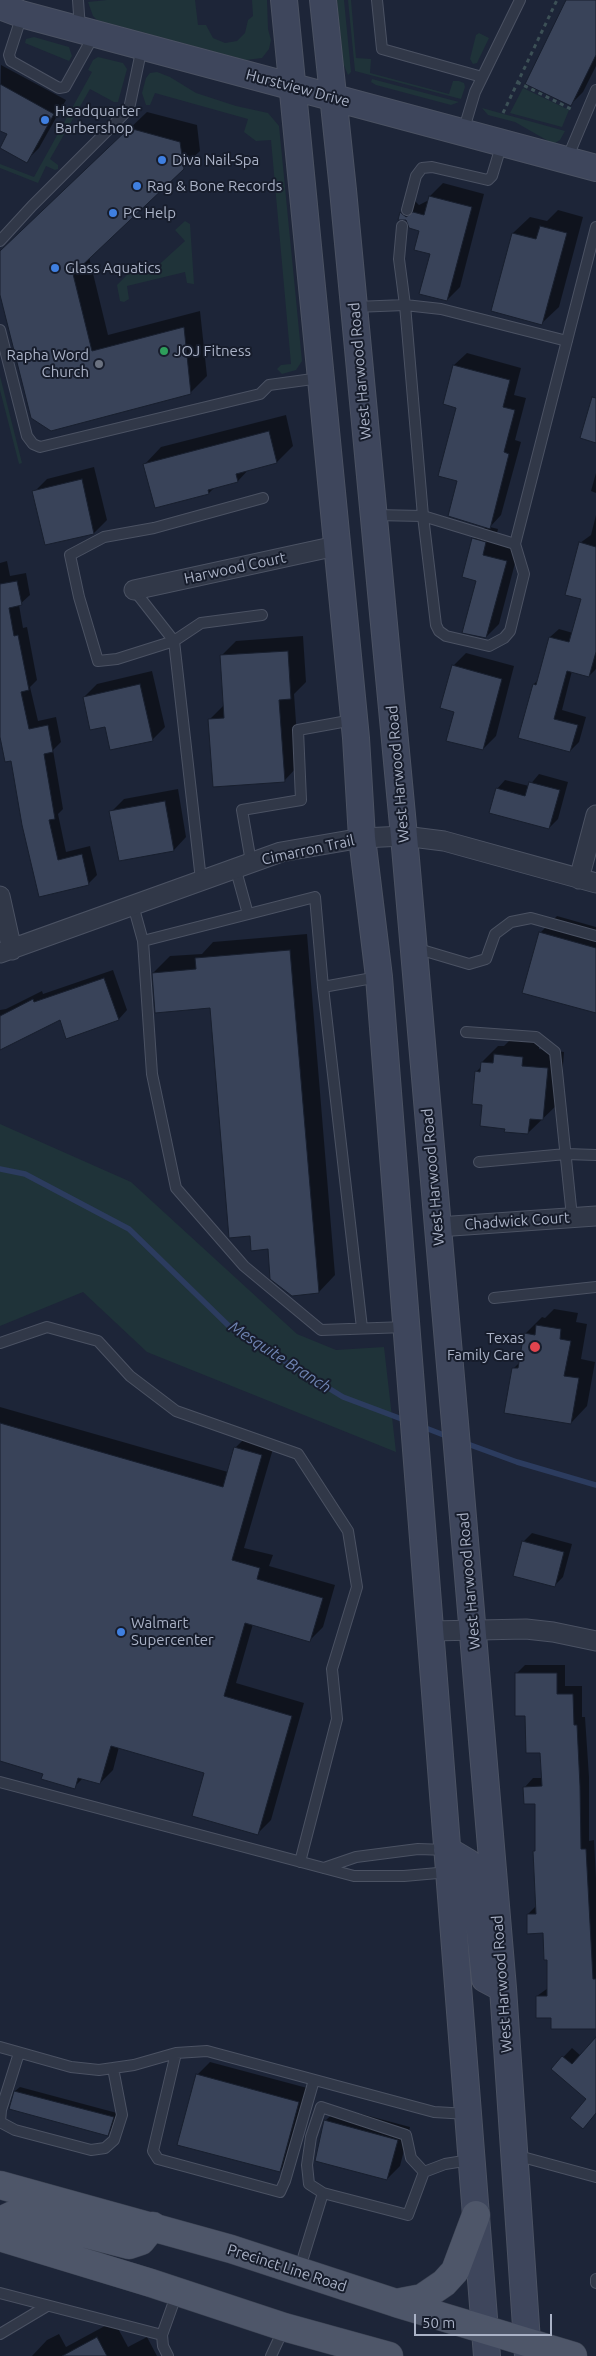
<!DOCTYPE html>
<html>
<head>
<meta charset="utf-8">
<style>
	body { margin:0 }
	#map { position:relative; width:596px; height:2356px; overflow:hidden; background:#1d2538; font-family:Ubuntu,sans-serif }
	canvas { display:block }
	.scale { position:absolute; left:414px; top:2314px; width:138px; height:22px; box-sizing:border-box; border:2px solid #aab2c6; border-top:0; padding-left:6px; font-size:15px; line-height:18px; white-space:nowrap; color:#aab2c6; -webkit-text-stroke:4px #171d2c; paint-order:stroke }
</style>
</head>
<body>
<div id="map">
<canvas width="596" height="2356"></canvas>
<div class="scale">50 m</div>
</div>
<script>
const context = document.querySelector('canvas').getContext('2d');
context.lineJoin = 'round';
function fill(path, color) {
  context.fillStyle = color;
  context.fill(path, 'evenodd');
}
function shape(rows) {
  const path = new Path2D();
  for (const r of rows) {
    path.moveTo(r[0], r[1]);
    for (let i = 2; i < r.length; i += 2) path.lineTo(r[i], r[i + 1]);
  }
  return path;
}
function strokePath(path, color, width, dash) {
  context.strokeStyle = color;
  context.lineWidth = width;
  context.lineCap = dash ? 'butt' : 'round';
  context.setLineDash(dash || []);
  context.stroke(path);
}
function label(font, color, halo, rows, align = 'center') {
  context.font = font + ' Ubuntu,sans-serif';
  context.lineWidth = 4;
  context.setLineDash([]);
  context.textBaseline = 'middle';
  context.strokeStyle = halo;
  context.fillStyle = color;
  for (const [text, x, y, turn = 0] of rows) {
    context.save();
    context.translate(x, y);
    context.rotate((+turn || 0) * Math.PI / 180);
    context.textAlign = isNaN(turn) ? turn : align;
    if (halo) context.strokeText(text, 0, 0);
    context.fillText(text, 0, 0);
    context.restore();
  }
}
fill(shape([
	[107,0,195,0,198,25,206,25,213,38,225,43,237,41,245,33,248,20,253,16,252,0,267,0,268,29,271,40,269,49,262,58,246,60,97,20,93,16,88,2],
	[337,0,344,0,351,72,348,75,343,63],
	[348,0,351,0,356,58,371,59,370,73,449,94,453,81,459,81,464,83,465,87,461,99,355,71],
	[479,33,489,38,477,63,473,64,470,59,476,35],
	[34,37,69,47,72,56,69,61,25,43,26,39],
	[98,57,123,63,127,69,118,102,114,102,90,89,50,159,58,165,58,169,55,170,46,166,38,183,0,168,0,164,34,177,92,72,88,70,93,60],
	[157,72,170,77,196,93,236,106,268,113,279,126,302,361,296,370,282,374,277,369,281,365,291,364,271,140,256,141,244,132,248,119,155,93,150,105,146,105,142,93,146,78,150,73],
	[372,79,459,102,451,105,376,85,371,82],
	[523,88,569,110,562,127,510,113],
	[482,108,565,131,560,140,555,143,550,142,515,122,488,115],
	[185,221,190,224,194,284,187,283,185,272,127,286,129,299,124,302,120,301,117,285,139,263,144,263,152,271,185,241,175,230],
	[0,376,22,463,19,464,0,390],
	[0,1124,131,1182,297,1334,336,1350,384,1347,396,1452,147,1352,83,1292,0,1326]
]), '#1f3339');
fill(shape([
	[568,0,596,0,596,66,583,92,570,105],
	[1,65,66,100,39,148,26,161,9,134,0,129],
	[147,112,197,125,200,151,89,257,108,335,200,311,207,376,190,393,51,429,0,290,0,252],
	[443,183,484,194,460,287,447,300,421,230,406,219,400,219,402,213,414,200,419,205,429,200,430,196],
	[558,210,583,217,559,307,542,323,513,233,530,217,547,221],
	[467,353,521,368,514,395,526,398,515,440,521,442,501,515,490,527,498,529,495,542,519,548,499,624,486,637,473,539,485,527,459,480,458,407,454,365],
	[286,415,293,446,277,462,249,469,238,481,215,487,209,493,145,464,161,447],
	[94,467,107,520,94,533,34,492,47,479],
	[596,473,596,493,591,491],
	[596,515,596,669,589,676,572,671,562,710,586,717,579,742,570,751,534,684,538,680,550,637,559,629,573,633,582,598,580,543,591,535],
	[7,561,10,576,26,573,30,595,19,605,23,628,27,627,37,680,30,687,38,721,56,717,61,742,53,750,63,809,58,814,66,852,90,846,97,875,88,884,40,895,12,760,0,730,0,563],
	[303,636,306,682,294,694,299,765,284,781,209,720,224,705,221,656,236,641],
	[466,653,514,666,496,736,483,749,455,711,453,666],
	[152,671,165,727,152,740,84,697,97,684],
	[539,774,568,782,558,819,549,828,497,789,505,780,529,786],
	[178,789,186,837,174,850,111,812,124,799],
	[557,916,596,927,596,1012,540,933],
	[307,934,335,1275,319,1292,251,1235,211,1007,153,973,170,956,202,954,213,942],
	[113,970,127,1010,119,1019,61,1018,0,1049,0,1010,6,1009,42,991,43,994],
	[512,1038,539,1040,539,1049,564,1052,560,1102,528,1133,506,1127,483,1103,476,1072,481,1067,482,1062,498,1046,504,1046],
	[554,1309,578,1313,576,1322,587,1324,581,1359,595,1362,587,1406,571,1423,514,1368,520,1362,525,1334,542,1317,545,1318],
	[0,1407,228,1472,235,1448,248,1435,275,1442,244,1548,273,1555,269,1566,335,1585,323,1627,310,1640,253,1624,236,1683,304,1703,271,1820,258,1833,206,1772,119,1747,113,1770,100,1783,83,1778,74,1787,44,1773,0,1760],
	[532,1533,572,1544,563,1577,554,1586,523,1542],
	[525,1665,565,1665,565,1686,582,1686,582,1717,585,1717,589,1777,589,1841,594,1840,596,1878,596,2028,553,2017,537,1996,548,1988,548,1959,544,1932,528,1914,537,1905,536,1803,525,1787,533,1778,543,1778,541,1751,526,1715,517,1673],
	[596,2039,596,2113,588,2099,553,2068,572,2048,581,2056],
	[210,2062,311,2089,293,2158,280,2171,197,2075],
	[20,2087,117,2113,112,2130,108,2134,10,2108,15,2091],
	[339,2108,410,2127,400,2166,387,2179,326,2120],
	[114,2321,128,2347,147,2337,157,2356,32,2356,47,2340,59,2334,66,2347]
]), '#0007');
strokePath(shape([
	[0,1169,25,1174,129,1229,232,1329,343,1397,407,1421],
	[423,1427,449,1437],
	[465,1443,517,1462,596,1485]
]), '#2c3c5f', 5.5);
const building = shape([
	[566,0,596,0,596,55,571,106,525,84,566,0],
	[0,84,54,114,27,163,0,148,7,134,0,131,0,84],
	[129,128,180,142,184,169,73,274,92,351,184,327,191,394,51,431,31,418,0,295,0,251,129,128],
	[429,196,472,207,447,301,419,294,430,254,414,250,419,231,409,228,406,220,398,220,400,212,406,217,413,212,424,215,429,196],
	[540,226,567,233,542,325,491,311,512,233,536,239,540,226],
	[453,365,510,380,503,407,515,410,504,452,509,454,490,529,448,516,457,481,438,476,456,408,443,404,453,365],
	[592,397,596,398,596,443,580,438,592,397],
	[269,431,277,463,236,474,238,482,208,490,209,494,155,508,143,464,269,431],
	[82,479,94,534,45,545,32,491,82,479],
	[472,538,486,542,483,555,507,561,486,638,462,633,476,581,462,577,472,538],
	[579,542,596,547,596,652,589,677,567,671,554,719,578,725,570,752,518,738,533,684,536,685,549,637,569,642,581,599,565,595,579,542],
	[17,581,22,605,9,608,14,636,18,635,29,690,21,692,29,729,48,725,53,752,44,754,55,819,49,820,58,860,82,854,89,885,39,897,22,825,11,761,5,762,0,737,0,584,17,581],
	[288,651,291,699,279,700,285,782,213,787,208,719,224,718,220,655,288,651],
	[452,665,502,679,483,750,446,741,454,712,440,708,452,665],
	[140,684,153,741,110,750,105,727,90,730,83,697,140,684],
	[529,782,560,790,549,829,489,813,496,788,525,796,529,782],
	[165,801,174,851,119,861,109,811,165,801],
	[539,932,596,948,596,1013,522,993,539,932],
	[290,950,319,1293,292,1296,270,1279,268,1249,251,1251,250,1236,229,1238,210,1008,155,1013,152,973,196,969,195,958,290,950],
	[104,978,119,1020,66,1039,60,1020,0,1050,0,1016,33,999,34,1002,104,978],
	[494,1054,523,1057,522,1066,548,1068,543,1120,530,1119,528,1134,504,1132,505,1129,480,1126,482,1105,472,1104,475,1071,480,1072,481,1062,493,1063,494,1054],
	[536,1325,561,1329,560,1339,571,1341,564,1376,579,1378,571,1424,504,1413,512,1368,518,1368,524,1333,535,1335,536,1325],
	[0,1423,223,1487,234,1447,262,1455,232,1560,260,1568,257,1579,323,1598,310,1642,245,1623,224,1696,292,1716,258,1835,192,1816,204,1773,111,1746,100,1784,78,1778,75,1789,41,1779,43,1774,0,1761,0,1423],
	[522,1541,564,1552,555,1587,513,1576,522,1541],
	[515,1673,557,1673,557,1694,573,1694,574,1725,577,1725,580,1786,581,1849,586,1849,593,1979,596,1979,596,2029,551,2029,551,2018,536,2018,536,1996,547,1996,547,1960,544,1960,543,1933,527,1934,527,1914,536,1914,533,1851,535,1851,535,1804,524,1804,523,1787,542,1786,540,1753,526,1753,525,1716,515,1716,515,1673],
	[596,2037,596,2113,583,2129,570,2118,586,2099,551,2069,562,2056,572,2064,596,2037],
	[196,2074,299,2102,280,2172,177,2145,196,2074],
	[14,2091,114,2117,108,2136,9,2109,14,2091],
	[324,2120,398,2140,387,2180,315,2161,324,2120],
	[97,2337,107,2356,62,2356,97,2337]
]);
fill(building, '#394359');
strokePath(building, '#181f2e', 1);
const lane = shape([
	[78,0,80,29],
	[377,0,382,49,482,77],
	[22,15,9,55,11,61,59,88,65,87,94,35],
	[463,132,475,92,520,0],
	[567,159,596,90],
	[407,210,416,176,422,168,432,167,488,180,492,176,502,143],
	[0,241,32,206,129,109,142,47],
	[355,307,405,305,399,259,402,226],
	[0,330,27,436,33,444,40,447,260,394,269,385,320,378],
	[374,515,423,516,515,544,596,227],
	[515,544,524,574,510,631,504,638,489,646,446,636,439,631,436,625,423,516,405,305,441,309,567,341],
	[134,590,174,641,201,880],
	[262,615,201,623,174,641,117,659,98,661,79,597,70,555,104,537,154,528,263,498],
	[251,862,242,810,301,800,298,730,353,720],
	[235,867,248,914],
	[133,905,143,941],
	[415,948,469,964,486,959,495,934,511,922,531,918,596,936],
	[378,977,323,987,315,897,143,941,152,1074,176,1188,244,1266,321,1330,406,1327],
	[323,987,362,1328],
	[466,1032,536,1037,555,1052,572,1217],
	[479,1162,566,1154,596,1155],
	[494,1298,596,1287],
	[0,1343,47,1327,98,1341,130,1376,176,1411,298,1454,348,1531,357,1587,332,1669,337,1719,300,1862],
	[0,1782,354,1876,404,1876,449,1872],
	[324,1868,356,1857,418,1849,447,1850],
	[0,2047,71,2067,99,2070,134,2065,176,2053,207,2051,434,2112,468,2114],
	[176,2053,153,2151,158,2159,280,2192,285,2181,314,2080],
	[0,2122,15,2130,91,2150,105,2148,114,2140,122,2115,113,2068],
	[0,2122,1,2110,19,2053],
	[515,2155,596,2177],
	[323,2193,309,2184,307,2165,311,2137,321,2107,406,2135,411,2158,424,2172],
	[299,2271,323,2193,408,2215,424,2172,445,2164,470,2160],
	[596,2279,596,2283],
	[0,2293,162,2335],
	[0,2334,47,2306],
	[168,2356,163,2346,162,2335,177,2293],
	[271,2356,284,2328]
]);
const street = shape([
	[134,590,336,546],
	[579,879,596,815],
	[0,896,12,950],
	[0,953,281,852,362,838,404,836,444,841,596,883],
	[438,1227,596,1216],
	[431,1631,526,1629,553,1632,596,1641]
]);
const secondary = shape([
	[284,0,356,738,362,838,379,977,487,2356],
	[323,0,343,190,404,836,455,1423,503,1988,528,2356],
	[0,6,21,14,596,168],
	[447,1850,469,1863,474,1875,485,1979,502,1988]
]);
const primary = shape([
	[0,2185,231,2249,396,2303,573,2356],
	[0,2221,13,2215,129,2245,141,2241,153,2226],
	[0,2237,151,2283,284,2327,389,2356],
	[396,2303,422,2298,444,2283,455,2271,476,2215]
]);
strokePath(lane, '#4b5263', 12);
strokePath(street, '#4b5263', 21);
strokePath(secondary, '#4b5263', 28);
strokePath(primary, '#3a4151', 29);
strokePath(shape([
	[517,82,571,109,570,112],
	[503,113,557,0]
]), '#3c5056', 3, [4, 4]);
strokePath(lane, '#313848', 10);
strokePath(street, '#313848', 19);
strokePath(secondary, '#3e465c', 26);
strokePath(primary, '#4e5669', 28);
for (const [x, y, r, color] of [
	[45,120,5,"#3f7fe0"],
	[162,160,5,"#3f7fe0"],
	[137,186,5,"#3f7fe0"],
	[113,213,5,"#3f7fe0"],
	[55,268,5,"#3f7fe0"],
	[164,351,5,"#2e9e5b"],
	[99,364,5,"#6b7280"],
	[535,1347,6,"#e0444e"],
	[121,1632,5,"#3f7fe0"]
]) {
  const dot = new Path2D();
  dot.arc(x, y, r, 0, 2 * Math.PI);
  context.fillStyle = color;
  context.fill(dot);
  strokePath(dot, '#171d2c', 2);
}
label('15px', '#aab2c6', '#171d2c', [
	["Hurstview Drive",298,88,15],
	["West Harwood Road",360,371,-95],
	["Harwood Court",235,568,-12],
	["West Harwood Road",398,774,-95],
	["Cimarron Trail",308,850,-12],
	["West Harwood Road",433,1177,-95],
	["Chadwick Court",517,1221,-4],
	["West Harwood Road",469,1581,-95],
	["West Harwood Road",502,1984,-94],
	["Precinct Line Road",287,2268,18]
]);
label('15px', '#aab2c6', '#171d2c', [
	["Headquarter",55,111],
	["Barbershop",55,128],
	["Diva Nail-Spa",172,160],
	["Rag & Bone Records",147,186],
	["PC Help",123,213],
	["Glass Aquatics",65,268],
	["JOJ Fitness",174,351],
	["Rapha Word",89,355,"right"],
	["Church",89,372,"right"],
	["Texas",524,1338,"right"],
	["Family Care",524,1355,"right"],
	["Walmart",131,1623],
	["Supercenter",131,1640]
], 'left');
label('italic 16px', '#6f84b2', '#171d2c', [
	["Mesquite Branch",280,1357,33]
]);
</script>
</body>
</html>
